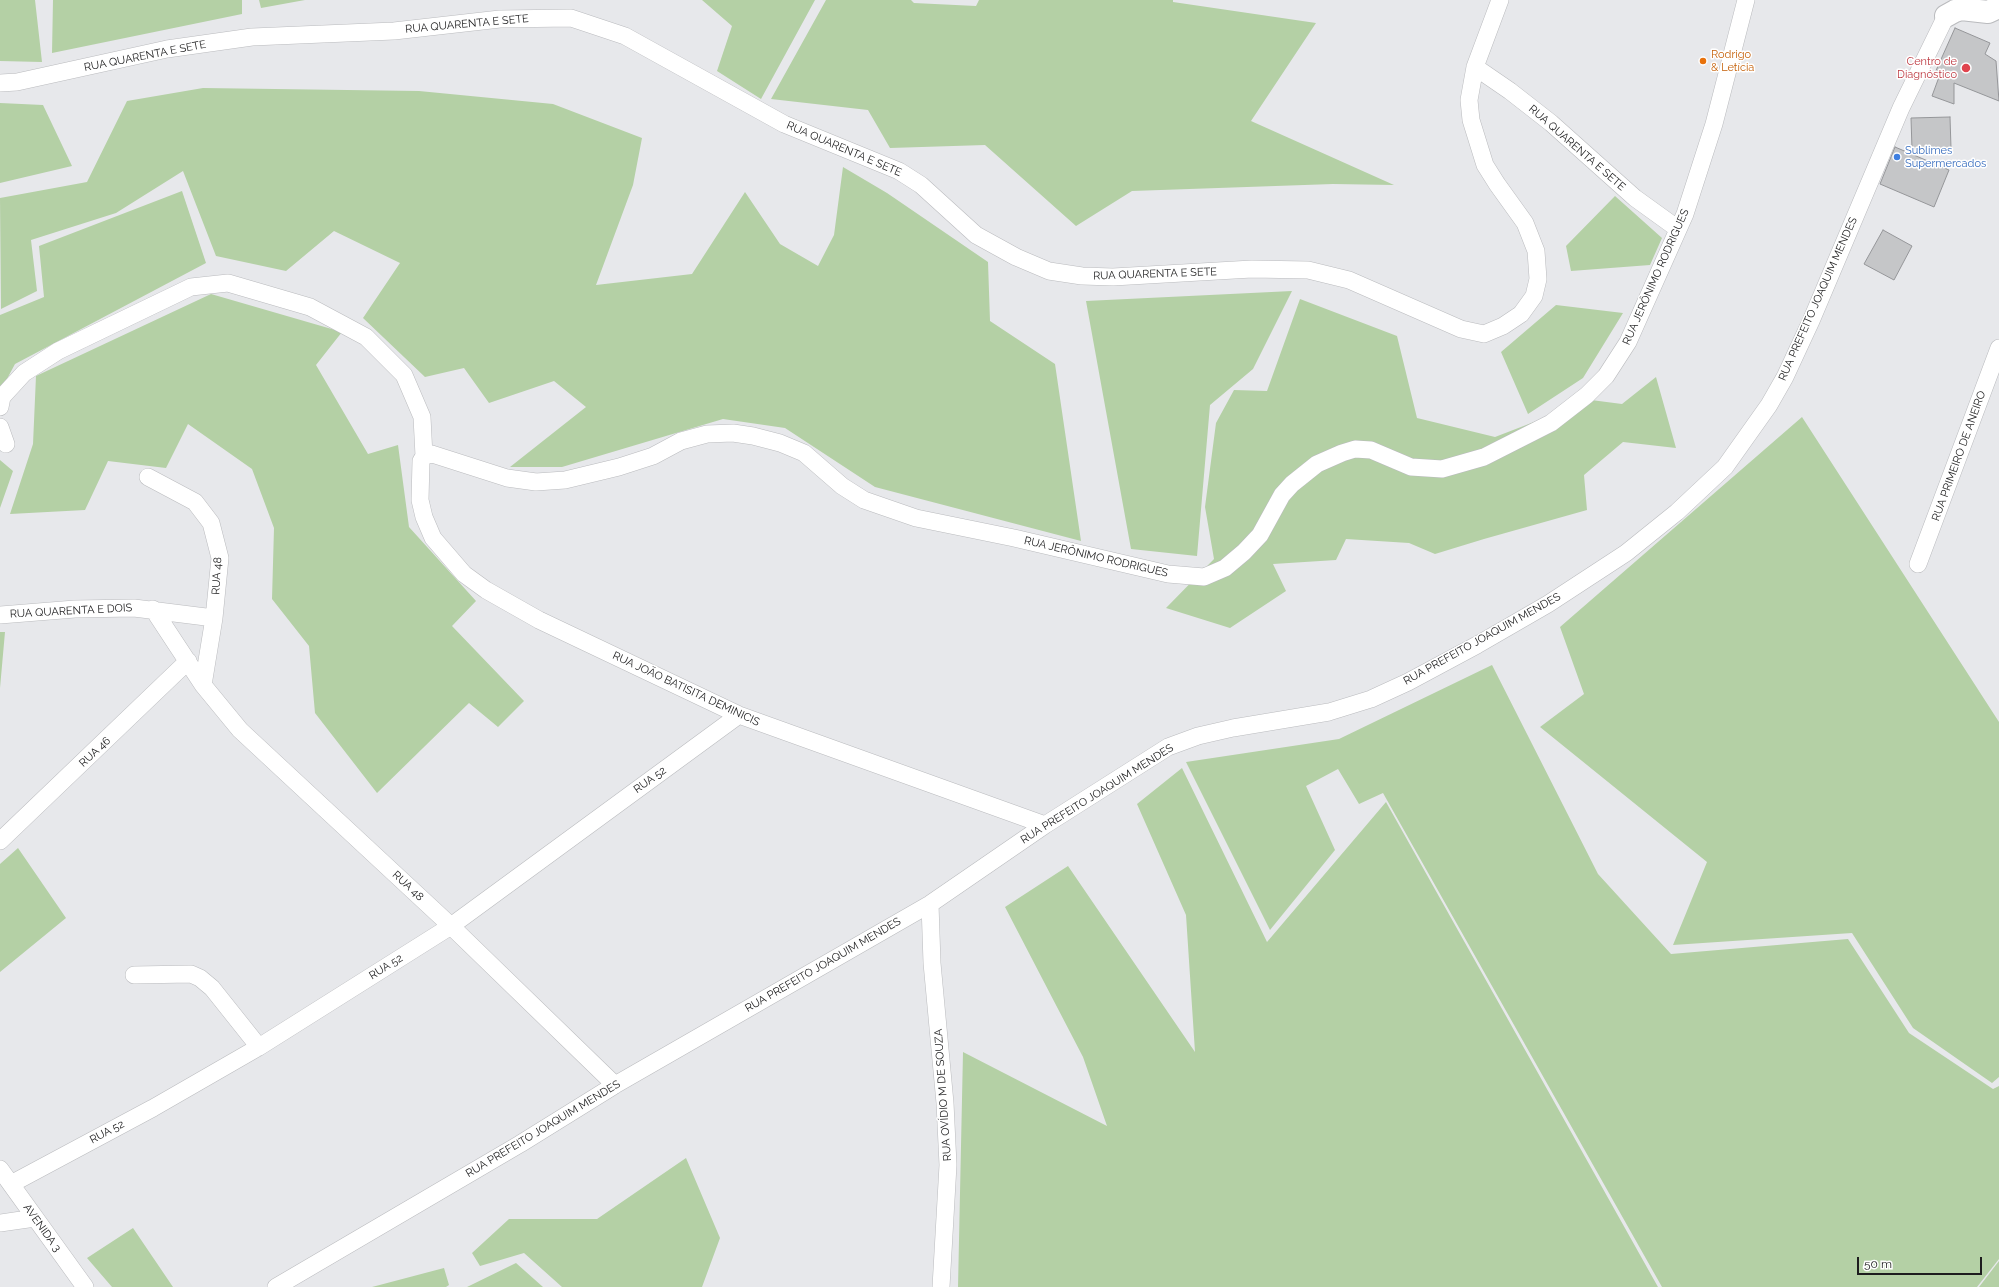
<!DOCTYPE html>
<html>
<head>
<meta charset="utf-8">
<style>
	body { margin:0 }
	#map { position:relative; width:1999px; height:1287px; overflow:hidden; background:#e7e8eb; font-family:Raleway,sans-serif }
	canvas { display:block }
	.scale { position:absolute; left:1857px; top:1257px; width:125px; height:18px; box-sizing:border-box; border:2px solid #1d1d1e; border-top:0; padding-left:5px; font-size:12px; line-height:14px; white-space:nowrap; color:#1d1d1e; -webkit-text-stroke:3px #fff; paint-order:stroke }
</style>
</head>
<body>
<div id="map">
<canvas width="1999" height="1287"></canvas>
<div class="scale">50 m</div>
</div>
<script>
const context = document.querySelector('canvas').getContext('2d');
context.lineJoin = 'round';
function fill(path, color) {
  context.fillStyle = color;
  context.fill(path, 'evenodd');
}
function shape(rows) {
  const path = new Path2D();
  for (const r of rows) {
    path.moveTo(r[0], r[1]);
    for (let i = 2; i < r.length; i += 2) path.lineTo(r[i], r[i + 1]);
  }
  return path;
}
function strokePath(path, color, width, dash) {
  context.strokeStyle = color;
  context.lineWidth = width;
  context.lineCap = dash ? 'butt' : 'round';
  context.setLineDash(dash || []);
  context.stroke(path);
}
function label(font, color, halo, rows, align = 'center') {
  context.font = font + ' Raleway,sans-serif';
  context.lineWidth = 3;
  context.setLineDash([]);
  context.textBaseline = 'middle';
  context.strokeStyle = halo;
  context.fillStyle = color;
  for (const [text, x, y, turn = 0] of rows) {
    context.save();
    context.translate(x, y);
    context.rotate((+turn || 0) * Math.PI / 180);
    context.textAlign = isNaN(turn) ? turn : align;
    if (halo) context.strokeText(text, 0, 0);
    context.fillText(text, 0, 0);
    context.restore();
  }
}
fill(shape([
	[0,0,35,0,42,62,0,61],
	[53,0,242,0,242,14,52,53],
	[259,0,305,0,261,8],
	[702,0,815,0,761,99,717,71,732,26],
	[826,0,911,0,914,3,976,6,979,0,1173,0,1173,2,1316,23,1251,121,1394,185,1333,184,1132,191,1076,226,985,145,890,148,868,110,771,99],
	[203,88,419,91,553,104,642,138,633,185,596,285,692,274,745,192,780,244,818,266,834,235,843,167,887,193,988,262,990,321,1055,364,1081,541,875,487,785,428,723,419,562,467,510,467,586,407,554,381,489,403,464,368,425,377,363,318,400,263,334,231,286,271,216,256,183,171,116,213,31,240,37,291,1,309,0,198,87,182,127,101],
	[0,103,43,105,72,166,0,183],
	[182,191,206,263,15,364,0,392,0,315,44,297,39,246],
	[1615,196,1662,238,1650,265,1571,271,1566,246],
	[1292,291,1253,369,1210,405,1197,556,1131,549,1086,301],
	[211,294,342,332,316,365,368,454,398,445,409,527,476,601,452,626,524,701,498,727,469,703,377,793,315,713,309,646,272,599,274,528,252,469,188,424,166,468,108,461,85,510,10,514,33,444,36,376],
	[1300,299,1397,336,1417,418,1495,437,1591,400,1622,404,1656,377,1676,448,1623,442,1584,475,1587,510,1484,539,1435,554,1409,543,1346,539,1336,560,1273,564,1286,591,1230,628,1166,608,1214,559,1205,507,1216,423,1234,390,1267,391],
	[1556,305,1623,313,1583,378,1528,414,1501,352],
	[1802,417,1999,722,1999,1077,1992,1083,1913,1028,1852,933,1673,945,1707,862,1540,727,1584,694,1560,627],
	[0,460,13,471,0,508],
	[0,632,5,632,0,688],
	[1492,665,1598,874,1671,954,1848,939,1909,1033,1993,1089,1999,1086,1999,1259,1977,1287,1662,1287,1383,793,1359,804,1338,769,1306,786,1335,850,1270,930,1186,762,1339,739],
	[1182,768,1267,942,1386,802,1658,1287,958,1287,963,1052,1107,1126,1083,1057,1005,907,1068,866,1195,1052,1186,915,1137,804],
	[18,848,66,918,0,972,0,864],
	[686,1158,720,1238,702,1287,562,1287,524,1253,480,1266,472,1253,509,1219,597,1219],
	[133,1228,173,1287,112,1287,87,1258],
	[1999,1261,1999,1287,1979,1287],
	[516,1263,543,1287,467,1287],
	[444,1268,449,1285,446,1287,372,1287]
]), '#b4d0a5');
const building = shape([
	[1955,28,1990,43,1985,54,1996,61,1999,101,1954,83,1954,104,1932,96,1939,77,1934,75,1955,28],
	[1950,117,1951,148,1912,149,1911,118,1950,117],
	[1895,147,1949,170,1934,207,1880,184,1895,147],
	[1883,230,1912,246,1894,280,1864,264,1883,230]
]);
fill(building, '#c5c6c8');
strokePath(building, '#959699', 1);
const street = shape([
	[1475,67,1510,91,1551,123,1635,198,1678,229],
	[0,83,17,82,167,49,252,37,394,31,500,19,571,18,625,36,784,124,899,171,921,185,976,235,1016,257,1049,271,1082,276,1113,277,1252,269,1308,270,1349,280,1461,329,1484,334,1503,326,1521,314,1534,296,1538,279,1536,251,1525,223,1497,184,1485,165,1471,120,1469,100,1475,67,1500,0],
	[0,407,2,397,24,373,58,351,191,287,228,283,310,307,366,337,404,375,422,417,424,456],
	[0,427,6,444],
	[424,456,432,454,507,478,536,482,565,480,619,467,653,456,681,441,707,434,733,433,753,436,780,443,804,453,842,486,864,500,916,518,1014,538,1168,574,1204,577,1225,568,1244,552,1260,535,1282,495,1292,484,1317,464,1342,453,1355,449,1371,450,1411,467,1442,469,1484,457,1551,423,1587,395,1606,376,1628,342,1685,214,1714,124,1746,0],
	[424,456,421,461,420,500,424,517,433,538,464,574,486,590,539,620,739,715,1045,825],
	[148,477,195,502,211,523,220,558,214,618,203,685],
	[1918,564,1999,348],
	[153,609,203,685,240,730,451,926,615,1085],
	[0,615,75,609,134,608,214,618],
	[0,841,188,661],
	[930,904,932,963,945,1103,948,1165,941,1287],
	[134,975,191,974,200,978,212,988,259,1047],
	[0,1169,85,1287],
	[11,1184,153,1108,259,1047,451,926,739,715],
	[0,1223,35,1218],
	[276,1287,520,1144,615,1085,930,904,1045,825,1168,747,1198,736,1233,728,1329,712,1371,699,1408,682,1477,645,1548,604,1626,553,1677,512,1725,467,1769,405,1785,377,1811,321,1901,108,1946,16]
]);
const secondary = shape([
	[1946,16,1955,11,1961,9,1988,12,1999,7]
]);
strokePath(street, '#babbbe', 18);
strokePath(secondary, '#babbbe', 24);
strokePath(street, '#fff', 17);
strokePath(secondary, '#fff', 22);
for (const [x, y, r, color] of [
	[1703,61,4,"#e8710a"],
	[1966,68,5,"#e0444e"],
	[1897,157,4,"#3f7fe0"]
]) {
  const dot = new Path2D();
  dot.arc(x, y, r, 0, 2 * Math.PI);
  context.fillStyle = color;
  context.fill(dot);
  strokePath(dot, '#fff', 1.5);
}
label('11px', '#1d1d1e', '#fff', [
	["RUA QUARENTA E SETE",467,24,-5],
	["RUA QUARENTA E SETE",145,56,-11],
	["RUA QUARENTA E SETE",1577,148,41],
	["RUA QUARENTA E SETE",844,149,23],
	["RUA QUARENTA E SETE",1155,274,-2],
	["RUA JERÔNIMO RODRIGUES",1656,277,-66],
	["RUA PREFEITO JOAQUIM MENDES",1818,299,-66],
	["RUA PRIMEIRO DE ANEIRO",1959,456,-70],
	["RUA JERÔNIMO RODRIGUES",1096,557,13],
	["RUA 48",217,576,-87],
	["RUA QUARENTA E DOIS",71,611,-3],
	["RUA PREFEITO JOAQUIM MENDES",1482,639,-29],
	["RUA JOÃO BATISITA DEMINICIS",686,689,25],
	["RUA 46",95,752,-43],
	["RUA 52",650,780,-36],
	["RUA PREFEITO JOAQUIM MENDES",1097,794,-32],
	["RUA 48",408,886,43],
	["RUA PREFEITO JOAQUIM MENDES",823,965,-30],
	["RUA 52",386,967,-32],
	["RUA OVÍDIO M DE SOUZA",943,1095,-94],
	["RUA PREFEITO JOAQUIM MENDES",543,1129,-31],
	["RUA 52",107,1132,-28],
	["AVENIDA 3",42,1228,54]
]);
label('11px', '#c56008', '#fff', [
	["Rodrigo",1711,55],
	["& Letícia",1711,68]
], 'left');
label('11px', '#be3a42', '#fff', [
	["Centro de",1957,62],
	["Diagnóstico",1957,75]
], 'right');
label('11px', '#366cbe', '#fff', [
	["Sublimes",1905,151],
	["Supermercados",1905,164]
], 'left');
</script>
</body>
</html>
